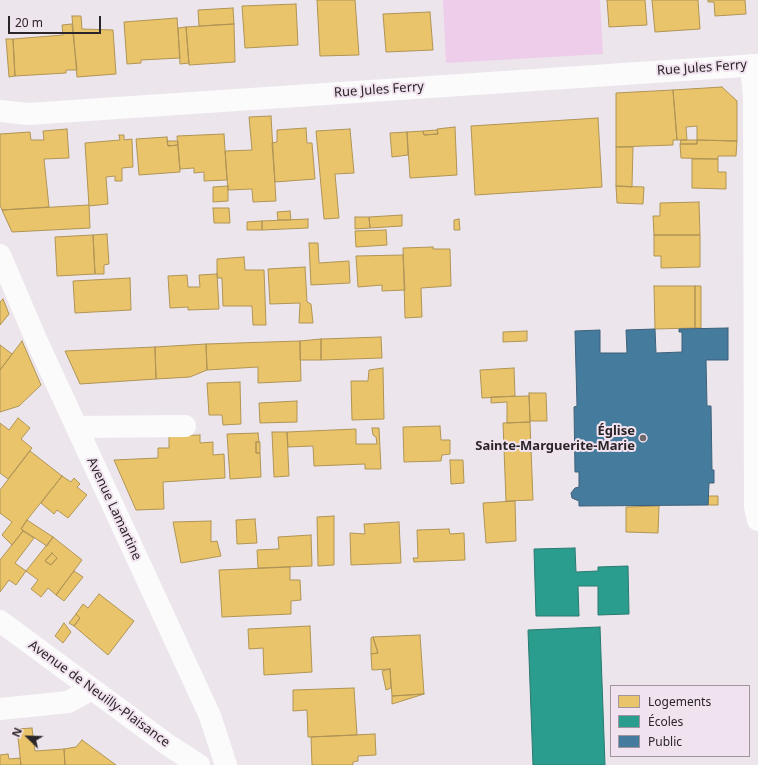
<!DOCTYPE html>
<html>
<head>
<meta charset="utf-8">
<style>
	body { margin:0 }
	#map { position:relative; width:758px; height:765px; overflow:hidden; background:#ece6ec; font-family:"Noto Sans",sans-serif }
	canvas { display:block }
	.legend { position:absolute; left:610px; top:685px; width:140px; height:72px; box-sizing:border-box; background:#f0e2ee; border:1px solid #a1969f; margin:0; padding:5px 7px; list-style:none; font-size:12px; color:#2a2529 }
	.legend li { display:flex; align-items:center; gap:8px; height:20px }
	.legend b { width:20px; border:1px solid #a1969f }
	.north { position:absolute; left:8px; top:717px; width:40px; height:40px; -webkit-text-stroke:3px #f0e2ee; paint-order:stroke; rotate:293deg; font-size:11px; font-weight:700; line-height:16px; text-align:center; color:#2a2529 }
	.north::after { content:''; display:block; margin:auto; width:14px; height:18px; background:#2a2529; clip-path:polygon(50% 0,100% 100%,50% 72%,0 100%) }
	.scale { position:absolute; left:8px; top:16px; width:93px; height:18px; box-sizing:border-box; border:2px solid #2a2529; border-top:0; padding-left:5px; font-size:12px; line-height:14px; white-space:nowrap; color:#2a2529; -webkit-text-stroke:3px #f0e2ee; paint-order:stroke }
</style>
</head>
<body>
<div id="map">
<canvas width="758" height="765"></canvas>
<ul class="legend">
<li><b style="height:11px;background:#e9c46a"></b>Logements</li>
<li><b style="height:11px;background:#2a9d8f"></b>Écoles</li>
<li><b style="height:11px;background:#457b9d"></b>Public</li>
</ul>
<div class="north">N</div>
<div class="scale">20 m</div>
</div>
<script>
const context = document.querySelector('canvas').getContext('2d');
context.lineJoin = 'round';
function fill(path, color) {
  context.fillStyle = color;
  context.fill(path, 'evenodd');
}
function shape(rows) {
  const path = new Path2D();
  for (const r of rows) {
    path.moveTo(r[0], r[1]);
    for (let i = 2; i < r.length; i += 2) path.lineTo(r[i], r[i + 1]);
  }
  return path;
}
function strokePath(path, color, width, dash) {
  context.strokeStyle = color;
  context.lineWidth = width;
  context.lineCap = dash ? 'butt' : 'round';
  context.setLineDash(dash || []);
  context.stroke(path);
}
function label(font, color, halo, rows, align = 'center') {
  context.font = font + ' "Noto Sans",sans-serif';
  context.lineWidth = 4;
  context.setLineDash([]);
  context.textBaseline = 'middle';
  context.strokeStyle = halo;
  context.fillStyle = color;
  for (const [text, x, y, turn = 0] of rows) {
    context.save();
    context.translate(x, y);
    context.rotate((+turn || 0) * Math.PI / 180);
    context.textAlign = isNaN(turn) ? turn : align;
    if (halo) context.strokeText(text, 0, 0);
    context.fillText(text, 0, 0);
    context.restore();
  }
}
fill(shape([
	[443,0,600,0,603,54,446,63]
]), '#edcdea');
const homes = shape([
	[317,0,355,0,359,55,320,56,317,0],
	[607,0,645,0,647,25,609,27,607,0],
	[652,0,698,0,700,29,655,32,652,0],
	[708,0,745,0,746,14,715,16,714,2,708,2,708,0],
	[296,4,298,45,245,48,242,6,296,4],
	[233,8,234,24,199,26,198,10,233,8],
	[430,12,433,50,386,52,383,14,430,12],
	[72,16,81,16,82,29,113,30,116,74,77,77,72,16],
	[177,18,180,58,141,60,141,63,127,64,124,22,177,18],
	[72,24,77,70,66,70,66,73,15,76,13,39,63,35,62,25,72,24],
	[234,24,235,62,189,65,186,27,234,24],
	[186,27,189,63,180,64,178,28,186,27],
	[6,39,13,39,15,76,9,77,6,39],
	[722,87,737,101,737,141,697,140,697,126,686,127,687,140,677,140,673,90,722,87],
	[673,90,677,140,673,140,673,145,616,147,616,93,673,90],
	[271,116,276,201,253,202,252,189,228,190,225,151,252,150,249,117,271,116],
	[598,118,602,187,475,195,471,126,598,118],
	[455,127,457,175,410,178,407,132,423,131,424,135,438,134,437,129,455,127],
	[306,128,307,143,312,143,315,179,275,182,272,143,277,142,277,130,306,128],
	[67,129,69,158,44,159,49,207,2,210,0,205,0,134,30,132,31,140,44,140,43,131,67,129],
	[350,129,354,173,335,174,339,218,324,219,316,131,350,129],
	[437,130,438,134,424,135,423,131,437,130],
	[407,132,408,155,392,157,390,133,407,132],
	[224,134,227,180,204,181,204,172,194,173,194,168,180,169,177,136,224,134],
	[119,135,124,135,124,140,132,139,133,167,122,168,122,181,115,181,115,176,106,177,108,204,89,206,85,143,120,140,119,135],
	[167,137,168,146,178,145,180,172,139,175,136,139,167,137],
	[681,140,697,140,697,144,680,144,681,140],
	[697,140,737,141,736,156,718,156,718,159,681,158,680,144,697,144,697,140],
	[167,141,178,141,178,145,168,146,167,141],
	[616,147,633,147,632,187,616,186,616,147],
	[692,159,718,159,718,172,726,172,726,189,692,188,692,159],
	[228,186,228,201,213,202,213,187,228,186],
	[616,186,644,187,643,204,617,203,616,186],
	[699,202,700,235,654,235,653,216,660,216,660,203,699,202],
	[89,205,90,228,12,232,2,210,89,205],
	[213,208,229,208,230,223,214,223,213,208],
	[290,211,291,220,278,220,277,212,290,211],
	[402,215,402,226,370,228,369,217,402,215],
	[355,217,369,217,370,228,355,229,355,217],
	[308,219,308,228,262,230,262,221,308,219],
	[459,219,460,230,454,230,454,220,459,219],
	[262,221,262,230,247,230,247,222,262,221],
	[386,230,387,245,356,247,355,231,386,230],
	[107,234,109,264,104,265,104,274,95,274,93,235,107,234],
	[93,235,95,274,57,276,55,237,93,235],
	[654,235,700,235,700,267,661,268,661,256,654,256,654,235],
	[309,243,318,243,319,263,349,261,350,283,311,285,309,243],
	[433,247,433,249,450,249,451,286,421,288,422,317,405,318,403,248,433,247],
	[403,255,405,290,382,291,382,285,358,287,356,256,403,255],
	[244,257,245,270,264,270,266,325,253,325,252,306,223,306,222,278,218,278,217,274,217,259,244,257],
	[305,267,307,302,311,304,313,323,299,323,300,303,270,304,268,269,305,267],
	[217,274,219,309,188,310,188,307,170,308,168,276,187,275,188,287,200,287,199,275,217,274],
	[130,278,131,310,75,313,73,281,130,278],
	[654,286,695,286,695,328,655,329,654,286],
	[695,286,701,286,701,328,695,328,695,286],
	[3,299,9,314,0,325,0,302,3,299],
	[527,331,527,341,503,342,503,332,527,331],
	[381,337,382,358,321,360,321,339,381,337],
	[321,339,321,360,300,360,300,341,321,339],
	[22,341,41,385,19,406,0,412,0,370,22,341],
	[300,341,301,381,258,383,258,367,207,370,206,344,300,341],
	[206,344,207,370,190,377,156,379,155,347,206,344],
	[0,345,12,354,0,370,0,345],
	[155,347,156,379,80,384,65,351,155,347],
	[383,368,384,419,352,420,351,381,368,381,369,370,383,368],
	[514,368,515,396,482,398,480,370,514,368],
	[240,382,241,424,223,425,222,415,209,415,207,383,240,382],
	[529,393,546,393,547,421,530,421,529,393],
	[529,396,530,422,507,423,507,402,491,403,491,397,529,396],
	[297,401,297,422,260,423,259,403,297,401],
	[18,418,30,428,21,439,32,448,8,479,0,473,0,423,9,430,18,418],
	[530,422,533,500,506,501,503,423,530,422],
	[440,426,441,440,450,440,450,454,442,455,441,461,404,462,403,427,440,426],
	[372,428,379,428,381,469,365,469,365,464,314,466,313,446,288,447,287,432,356,429,356,444,377,444,376,437,373,435,372,428],
	[272,432,287,432,289,476,274,477,272,432],
	[258,433,259,442,256,442,256,453,260,453,261,477,230,479,227,434,258,433],
	[200,435,200,443,213,442,213,455,224,454,225,478,163,482,164,509,136,510,114,460,158,458,158,448,169,448,169,436,200,435],
	[256,442,260,442,260,453,256,453,256,442],
	[30,451,62,476,27,520,21,529,23,531,12,545,2,535,12,522,0,513,0,490,30,451],
	[450,460,463,460,464,483,451,484,450,460],
	[62,476,71,482,74,478,80,484,77,487,87,495,68,518,57,510,54,514,41,503,62,476],
	[708,496,718,496,718,505,708,505,708,496],
	[515,501,516,541,486,543,483,503,515,501],
	[659,506,658,533,626,532,626,507,659,506],
	[334,516,334,565,318,566,317,517,334,516],
	[255,519,257,543,237,544,236,520,255,519],
	[27,520,53,537,47,546,21,529,27,520],
	[211,521,211,542,217,541,221,556,181,563,173,522,211,521],
	[399,522,401,563,351,565,350,533,365,534,364,524,399,522],
	[449,529,450,534,464,533,465,560,414,562,413,558,418,558,417,530,449,529],
	[23,531,34,538,15,563,26,571,16,585,9,580,0,592,0,560,23,531],
	[311,535,312,566,258,568,257,550,279,549,278,537,311,535],
	[53,537,82,560,56,595,48,588,41,597,31,589,38,580,26,571,53,537],
	[52,553,57,558,51,565,45,561,52,553],
	[52,553,57,558,51,565,45,561,52,553],
	[290,567,290,580,300,580,301,600,291,601,291,614,222,617,219,570,290,567],
	[74,571,83,577,64,601,56,595,74,571],
	[99,594,134,621,108,655,74,626,80,618,76,614,83,604,88,608,99,594],
	[76,614,80,618,74,626,69,623,76,614],
	[64,623,71,632,63,643,55,636,64,623],
	[310,626,312,672,264,675,263,648,249,649,248,629,310,626],
	[420,635,424,694,392,696,390,669,372,670,371,654,378,653,373,637,420,635],
	[373,637,378,653,371,654,371,638,373,637],
	[390,669,391,688,386,690,382,671,390,669],
	[354,688,357,735,308,737,307,710,293,711,293,690,354,688],
	[424,694,392,704,392,696,424,694],
	[32,728,35,751,64,749,65,765,21,765,17,729,32,728],
	[375,734,376,755,358,756,358,761,353,762,353,765,312,765,311,737,375,734],
	[82,740,116,765,65,765,64,749,76,747,82,740],
	[8,754,9,759,20,758,21,765,0,765,0,755,8,754]
]);
fill(homes, '#e9c46a');
strokePath(homes, '#b09456', 1);
const schools = shape([
	[575,548,576,572,598,571,598,567,628,566,629,614,598,615,598,586,578,586,579,616,536,616,534,549,575,548],
	[600,627,605,765,533,765,528,630,600,627]
]);
fill(schools, '#2a9d8f');
strokePath(schools, '#2a7970', 1);
const public = shape([
	[728,328,728,360,706,360,707,406,711,406,712,470,714,470,714,483,709,483,708,505,579,506,579,501,572,498,571,493,575,488,579,487,579,472,575,472,574,407,577,406,575,331,600,330,600,353,627,353,626,330,655,329,656,353,682,352,682,332,679,332,679,329,728,328]
]);
fill(public, '#457b9d');
strokePath(public, '#3d617a', 1);
strokePath(shape([
	[751,65,754,97,755,507,758,520],
	[0,111,28,114,758,65],
	[0,255,35,337,210,716,226,765],
	[77,427,185,426],
	[0,621,168,745,199,765],
	[0,709,68,702,92,689]
]), '#fcfbfc', 22);
for (const [x, y, r, color] of [
	[643,438,4,"#6e696d"]
]) {
  const dot = new Path2D();
  dot.arc(x, y, r, 0, 2 * Math.PI);
  context.fillStyle = color;
  context.fill(dot);
  strokePath(dot, '#f0e2ee', 1.5);
}
label('13px', '#2a2529', '#f0e2ee', [
	["Rue Jules Ferry",702,68,-4],
	["Rue Jules Ferry",379,90,-4],
	["Avenue Lamartine",114,509,65],
	["Avenue de Neuilly-Plaisance",99,694,36]
]);
label('bold 13px', '#2a2529', '#f0e2ee', [
	["Église",635,431],
	["Sainte-Marguerite-Marie",635,446]
], 'right');
</script>
</body>
</html>
